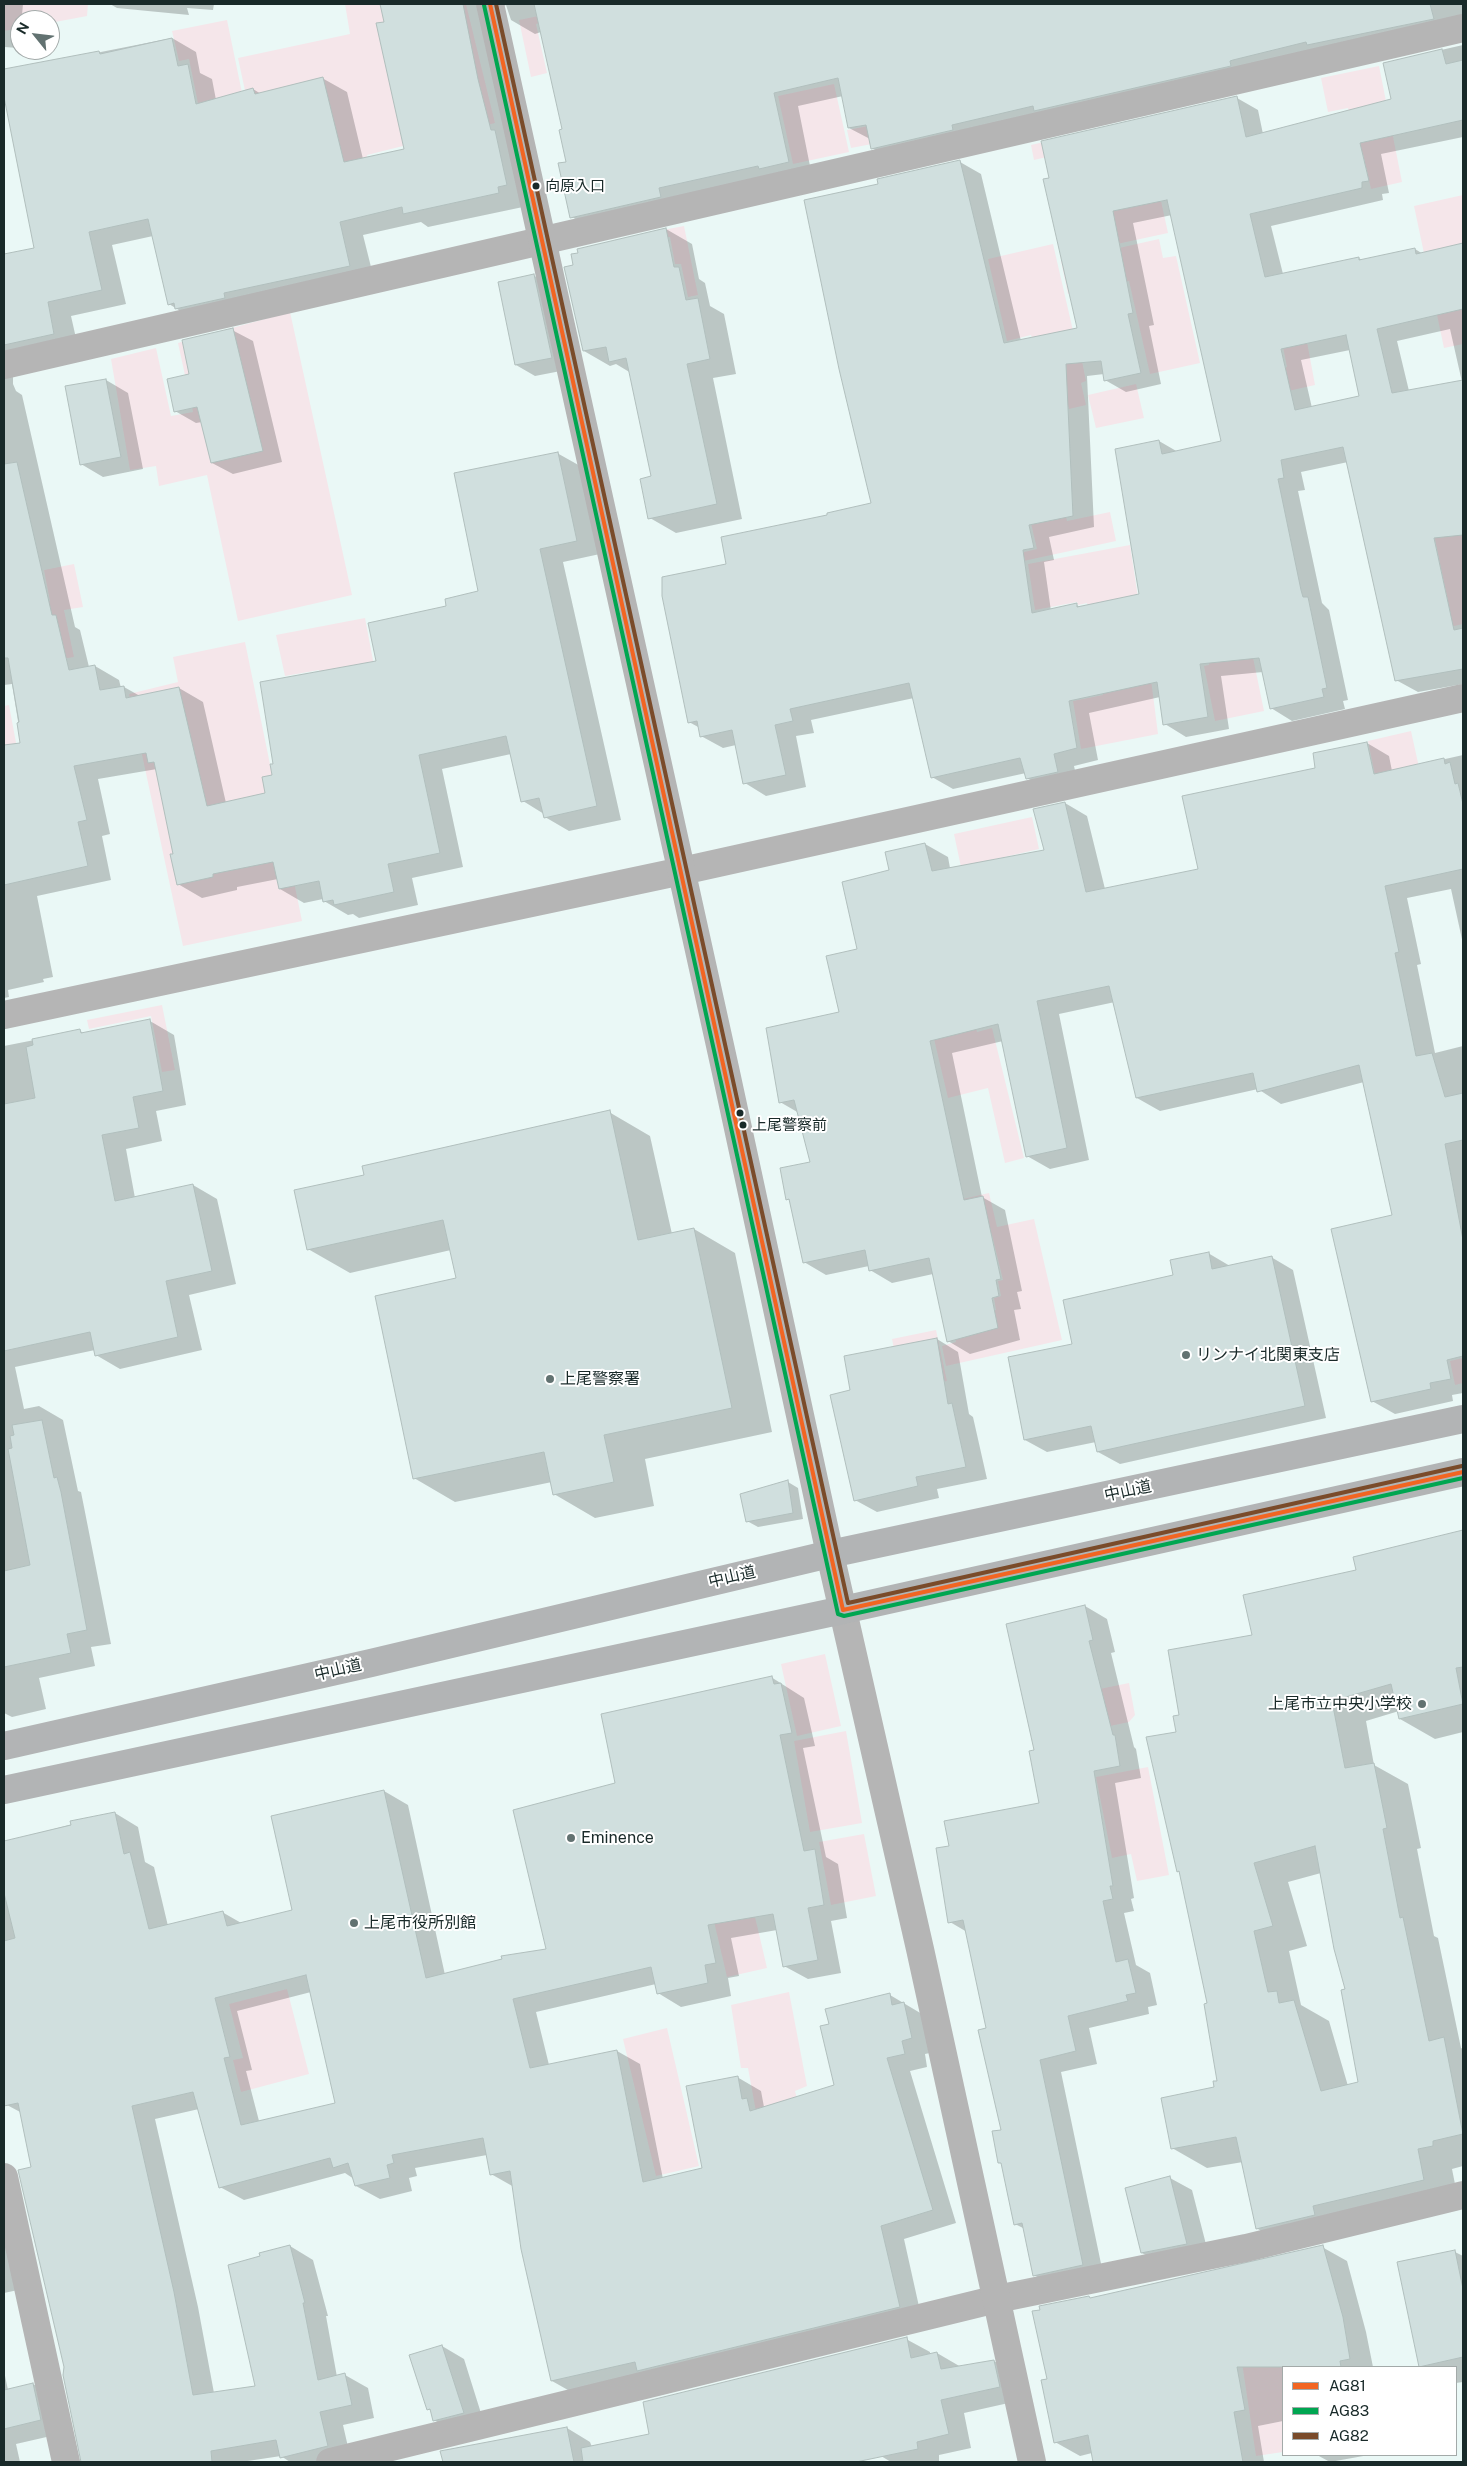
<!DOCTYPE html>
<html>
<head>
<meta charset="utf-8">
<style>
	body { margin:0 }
	#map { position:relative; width:1467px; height:2466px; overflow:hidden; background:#eaf8f6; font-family:"Public Sans",sans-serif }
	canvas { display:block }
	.frame { position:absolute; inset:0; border:5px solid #192a29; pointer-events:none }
	.legend { position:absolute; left:1282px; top:2366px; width:175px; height:90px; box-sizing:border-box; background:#fff; border:1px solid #a3aaa9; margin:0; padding:6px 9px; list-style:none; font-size:15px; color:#192a29 }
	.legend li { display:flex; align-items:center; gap:10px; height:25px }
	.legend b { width:25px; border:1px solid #a3aaa9 }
	.north { position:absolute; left:10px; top:10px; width:50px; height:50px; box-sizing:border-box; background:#fff; border:1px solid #a3aaa9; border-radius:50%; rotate:299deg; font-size:14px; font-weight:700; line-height:20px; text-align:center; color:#192a29 }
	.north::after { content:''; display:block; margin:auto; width:18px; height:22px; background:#627271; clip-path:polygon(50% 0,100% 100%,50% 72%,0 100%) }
</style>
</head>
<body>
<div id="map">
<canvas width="1467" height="2466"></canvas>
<div class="frame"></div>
<ul class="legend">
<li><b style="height:6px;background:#f26522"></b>AG81</li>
<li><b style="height:6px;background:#00a651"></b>AG83</li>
<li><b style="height:6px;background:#7a4b2a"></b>AG82</li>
</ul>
<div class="north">N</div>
</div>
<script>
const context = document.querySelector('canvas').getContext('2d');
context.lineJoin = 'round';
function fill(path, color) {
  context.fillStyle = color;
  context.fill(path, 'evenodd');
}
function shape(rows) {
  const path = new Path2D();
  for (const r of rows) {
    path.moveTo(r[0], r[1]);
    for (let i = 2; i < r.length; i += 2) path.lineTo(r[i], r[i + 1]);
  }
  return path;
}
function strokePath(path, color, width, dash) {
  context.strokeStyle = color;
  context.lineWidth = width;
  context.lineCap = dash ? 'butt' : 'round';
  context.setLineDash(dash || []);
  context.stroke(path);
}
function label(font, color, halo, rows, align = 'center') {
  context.font = font + ' "Public Sans","Noto Sans JP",sans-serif';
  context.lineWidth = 4;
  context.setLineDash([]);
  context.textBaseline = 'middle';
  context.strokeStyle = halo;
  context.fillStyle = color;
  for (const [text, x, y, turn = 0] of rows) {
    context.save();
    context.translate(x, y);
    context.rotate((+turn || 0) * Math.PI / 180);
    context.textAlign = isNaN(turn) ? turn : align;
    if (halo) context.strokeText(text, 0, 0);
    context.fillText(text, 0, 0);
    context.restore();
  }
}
fill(shape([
	[4,4,88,4,87,16,50,23,50,20,20,20,20,28,4,31],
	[345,4,466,4,495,123,367,155,370,173,268,198,238,58,350,34],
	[596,4,632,4,638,33,602,9,536,24,547,73,531,77,519,20],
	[227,20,255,156,203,128,189,59,179,61,172,31],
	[1379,66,1402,182,1371,189,1363,154,1358,154,1348,108,1328,112,1321,78],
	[834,84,849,152,793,164,778,96],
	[874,125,908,137,851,148,847,130],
	[1109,127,1151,155,1168,233,1117,244,1103,144,1034,160,1031,145],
	[1463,195,1463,344,1444,348,1414,206],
	[684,226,698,295,688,297,681,264,675,264,670,237,664,238,663,230],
	[1159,239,1163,258,1176,256,1200,363,1150,374,1129,281,1068,294,1061,261],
	[1053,244,1074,335,1034,344,1031,335,1007,341,988,259],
	[290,312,352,595,238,621,207,475,159,486,156,466,130,470,111,359,156,348,171,416,193,412,178,343],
	[1305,331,1315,385,1266,396,1279,369,1287,367,1281,337],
	[1077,336,1086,381,1081,383,1086,405,1069,409,1052,345],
	[1136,384,1144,418,1096,428,1088,395],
	[1062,499,1067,521,1110,512,1116,541,1005,565,1003,557,1037,549,1027,506],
	[1463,518,1463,624,1441,629,1450,611,1432,525],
	[1130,545,1141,617,1143,617,1158,734,1081,749,1073,701,1103,695,1103,692,1107,691,1087,603,1078,605,1077,602,1035,610,1028,564],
	[1233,560,1264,711,1215,721,1204,666,1209,665,1202,631],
	[74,564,83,607,64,610,74,657,50,661,39,604,50,601,44,570],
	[365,618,390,750,325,702,319,670,285,676,276,635],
	[245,642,302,921,183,946,129,694,178,682,173,657],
	[9,705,19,759,4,762,4,706],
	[1411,731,1431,822,1377,785,1368,741],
	[1032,817,1039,849,987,861,989,872,968,900,954,834],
	[162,1005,175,1070,162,1072,151,1016,89,1029,87,1020],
	[972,1012,977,1032,992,1028,1024,1158,1005,1163,988,1088,948,1098,930,1022],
	[989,1193,997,1227,1034,1219,1062,1340,946,1366,942,1346,956,1342,952,1321,996,1310,994,1298,1001,1296,998,1281,1003,1280,992,1235,985,1237,915,1210],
	[936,1330,947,1381,930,1385,906,1407,892,1339],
	[1463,1358,1463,1383,1455,1385,1450,1361],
	[825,1654,841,1726,797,1736,781,1664],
	[1129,1683,1135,1715,1129,1722,1082,1732,1075,1694],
	[846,1731,862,1823,810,1832,794,1741],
	[1148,1767,1169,1875,1137,1881,1131,1854,1112,1858,1096,1777],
	[864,1834,876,1896,831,1905,819,1842],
	[752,1904,767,1968,727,1977,712,1913],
	[287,1989,309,2074,241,2092,233,2060,243,2058,229,2004],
	[789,1992,807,2086,795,2091,812,2154,765,2161,748,2068,741,2068,731,2005],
	[667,2028,699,2166,656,2176,623,2039],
	[1281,2350,1283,2367,1283,2452,1256,2456,1241,2356]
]), '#f5e6ea');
fill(shape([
	[4,4,23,4,19,48,4,47],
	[110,4,214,4,213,10,187,8,189,15,117,8],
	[382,4,1463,4,1463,30,896,162,872,148,870,139,849,128,843,96,798,106,812,176,596,231,572,217,564,130,541,32,535,34,511,20,506,5,504,6,523,207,428,227,421,222,363,235,374,279,200,323,169,304,153,236,112,245,126,304,71,316,78,347,13,375,13,384,16,391,22,395,75,627,80,630,89,667,95,666,119,680,121,688,124,687,140,696,179,688,203,702,226,803,267,794,275,765,378,662,448,607,480,592,557,453,582,467,600,554,563,562,621,820,569,831,545,817,544,814,523,801,511,754,442,769,463,867,412,878,418,905,359,918,353,914,348,915,324,901,323,899,304,903,280,889,278,879,237,887,237,890,202,898,178,884,174,855,157,769,98,779,110,834,102,836,111,880,37,896,53,977,43,979,44,982,8,990,9,997,4,998,4,750,22,746,12,684,4,685,4,256,36,249,4,92,4,71,172,38,196,52,200,73,212,79,216,100,253,89,261,94,322,78,347,92,363,159,405,150],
	[1463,45,1463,137,1381,154,1389,193,1382,194,1383,200,1271,226,1283,274,1359,258,1363,261,1415,249,1423,254,1463,244,1463,684,1418,692,1396,680,1348,462,1301,472,1305,490,1298,491,1322,603,1329,610,1348,700,1343,701,1345,709,1292,721,1271,708,1263,672,1221,676,1229,729,1186,737,1165,724,1160,697,1089,713,1098,760,1074,766,1078,784,1048,790,1027,778,1026,773,953,789,932,777,914,698,811,720,814,733,796,736,806,787,766,796,745,783,736,745,723,748,701,736,700,728,689,722,727,565,829,516,872,504,879,185,960,162,981,174,1021,341,1078,329,1045,180,1237,98,1258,110,1263,134,1392,100,1384,63],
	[1172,215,1222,442,1178,452,1159,441,1141,595,1081,608,1077,605,1051,611,1044,562,1054,560,1049,537,1094,527,1087,376,1104,374,1105,380,1126,392,1161,384,1149,326,1154,325,1133,223],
	[1450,329,1462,382,1409,391,1397,341],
	[1350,350,1361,397,1312,408,1301,360],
	[666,229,692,244,699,279,705,283,710,306,724,314,736,374,713,378,742,519,676,533,650,518,652,477,631,373,616,364,610,366,584,351],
	[533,275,553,287,571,369,535,376,516,365],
	[232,330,253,341,282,462,233,474,212,463,202,422,196,423,175,411,191,375],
	[106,380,128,393,143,469,103,477,81,464],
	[1367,743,1389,756,1392,771,1463,755,1463,944,1451,889,1407,898,1421,964,1417,965,1435,1053,1463,1046,1463,1393,1452,1395,1453,1401,1395,1414,1372,1401,1394,1215,1364,1082,1281,1104,1258,1089,1160,1111,1137,1098,1115,1002,1059,1014,1089,1160,1050,1169,1027,1156,1003,1041,952,1053,982,1197,1005,1210,1022,1291,1017,1292,1021,1309,1014,1310,1020,1340,970,1354,948,1341,933,1274,892,1283,870,1270,869,1266,826,1275,804,1262,791,1201,787,1199,811,1163,799,1113,780,1102,840,1013,859,950,891,871,925,844,948,857,950,868,1045,851,1065,803,1087,816,1105,889,1199,870,1317,769],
	[150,1021,174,1035,186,1105,156,1111,162,1141,126,1149,135,1198,193,1185,217,1199,236,1284,189,1295,202,1350,120,1369,96,1355,95,1350,15,1367,24,1409,39,1406,63,1420,78,1491,81,1492,84,1507,111,1644,91,1647,95,1666,39,1678,46,1709,12,1717,4,1713,4,1046,80,1031,85,1034],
	[609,1112,650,1136,672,1234,694,1229,735,1253,772,1432,645,1459,654,1506,595,1518,554,1494,552,1482,455,1502,414,1478,457,1279,451,1250,350,1273,308,1249,366,1176],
	[1208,1253,1230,1266,1271,1257,1293,1270,1326,1418,1120,1464,1098,1452,1096,1442,1047,1452,1025,1440,1074,1345],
	[937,1339,958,1352,969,1414,973,1417,987,1479,937,1489,939,1498,877,1512,855,1500,852,1391],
	[788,1482,798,1488,803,1519,758,1527,747,1521],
	[1463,1532,1463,1732,1435,1739,1400,1719,1399,1711,1366,1721,1374,1765,1408,1784,1421,1848,1417,1849,1434,1936,1438,1938,1461,2048,1463,2049,1463,2166,1452,2169,1458,2199,1292,2249,1258,2229,1243,2162,1207,2168,1172,2148,1219,2082,1208,2004,1181,1873,1178,1871,1177,1733,1181,1716,1254,1636,1357,1571,1354,1558],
	[1321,1873,1346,1990,1360,2083,1348,2086,1329,2021,1301,2005,1289,1951,1307,1946,1288,1882],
	[1085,1606,1107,1619,1115,1652,1111,1653,1134,1747,1136,1749,1141,1778,1115,1783,1134,1898,1131,1899,1134,1911,1124,1913,1136,1965,1150,1973,1157,2005,1148,2007,1149,2014,1089,2028,1097,2064,1061,2072,1104,2278,1056,2288,1034,2275,1025,2229,1015,2224,1002,2164,999,2162,1002,2131,988,2029,967,1932,950,1922,950,1847,1040,1804,1036,1751],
	[771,1677,804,1698,815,1746,803,1748,826,1857,838,1864,847,1918,831,1921,841,1973,808,1979,784,1966,777,1930,731,1938,739,1976,728,1978,731,1996,681,2007,658,1993,656,1984,536,2012,549,2065,617,2051,640,2064,663,2179,703,2169,737,2077,761,2091,764,2107,835,2086,831,2025,890,1995,927,2017,935,2052,925,2054,927,2067,910,2071,956,2223,904,2239,922,2320,575,2394,552,2381,514,2187,491,2174,487,2155,415,2168,417,2176,409,2178,412,2191,380,2199,356,2186,354,2179,345,2173,244,2200,220,2187,199,2109,155,2119,198,2307,214,2393,256,2387,262,2257,290,2246,313,2260,328,2316,326,2316,337,2377,345,2375,368,2388,374,2418,343,2425,351,2460,346,2462,290,2462,281,2456,241,2462,82,2462,22,2113,7,2105,4,2094,4,1842,115,1813,138,1827,145,1862,154,1867,168,1926,222,1912,243,1924,293,1911,384,1791,408,1805,445,1975,547,1950,617,1784],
	[311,1992,336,2104,259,2121,246,2071,252,2070,237,2011],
	[1170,2178,1192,2190,1209,2256,1164,2265,1142,2253],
	[4,2241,24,2253,32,2287,4,2293],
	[1322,2247,1347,2261,1366,2332,1373,2367,1283,2367,1283,2421,1258,2426,1264,2462,1094,2462,1092,2453,1080,2456,1055,2442,1048,2380,1089,2297,1092,2299],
	[1455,2252,1463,2256,1463,2382,1456,2383,1456,2367,1420,2366],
	[906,2339,930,2352,930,2355,937,2353,961,2367,994,2361,1017,2375,1022,2400,964,2413,971,2448,939,2455,939,2462,891,2462,881,2456,838,2412,848,2462,444,2462,442,2452,567,2428,590,2442,592,2447,651,2435],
	[442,2346,464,2359,485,2426,456,2433,434,2420,432,2411,428,2409],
	[4,2371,8,2390,33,2384,56,2397,64,2433,16,2444,20,2462,4,2462],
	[1317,2455,1369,2455,1330,2462]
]), '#0003');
const building = shape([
	[380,4,463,4,478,79,491,130,495,130,507,185,498,187,499,193,403,214,402,207,340,222,350,266,224,293,225,298,175,309,174,303,168,305,148,219,89,232,102,290,48,302,54,334,4,345,4,254,34,248,4,97,4,69,99,51,100,54,172,38,178,66,188,64,196,104,253,88,255,94,323,77,344,162,404,149,376,23,384,22,380,4],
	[534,4,1430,4,1434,19,1307,45,1306,42,1233,60,1230,61,1231,66,1034,111,1033,106,952,125,953,130,871,149,866,125,848,128,838,78,774,93,789,162,759,169,758,166,659,188,661,197,570,218,558,163,566,162,559,130,562,129,534,4],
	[1442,49,1446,64,1463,60,1463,120,1360,143,1369,181,1362,182,1362,188,1250,214,1265,277,1359,257,1359,260,1415,248,1416,254,1463,243,1463,309,1377,329,1392,393,1463,380,1463,535,1434,538,1454,630,1463,628,1463,669,1395,681,1343,447,1281,460,1284,478,1278,479,1301,590,1303,597,1308,597,1327,688,1322,689,1324,697,1270,709,1259,658,1200,664,1208,717,1163,725,1157,682,1069,701,1077,748,1054,754,1058,772,1026,779,1020,758,931,778,909,683,790,709,793,721,775,725,786,775,743,784,732,730,700,737,697,721,688,723,662,596,662,577,726,564,721,537,827,515,827,513,871,503,839,369,804,200,878,184,877,179,960,160,1004,343,1077,328,1043,179,1049,178,1041,141,1237,96,1246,137,1391,99,1383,63,1442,49],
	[1167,200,1221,441,1162,454,1159,440,1115,449,1139,594,1077,607,1077,603,1032,613,1023,550,1034,548,1029,525,1073,516,1066,364,1101,361,1104,381,1141,373,1128,314,1133,313,1113,211,1167,200],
	[1346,335,1359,396,1295,410,1281,349,1346,335],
	[666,228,674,267,679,267,686,300,698,298,710,359,687,364,717,504,648,519,640,479,651,476,626,358,609,362,606,347,583,351,564,267,573,265,571,254,578,253,577,249,666,228],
	[534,274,552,358,515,365,498,282,534,274],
	[233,328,263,451,211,463,197,407,174,412,167,379,189,374,182,340,233,328],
	[106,379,121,457,80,465,65,386,106,379],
	[558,452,577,541,540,549,597,806,544,818,539,798,521,802,506,736,419,755,440,853,388,864,394,892,334,905,333,900,323,902,319,881,279,889,273,862,213,874,213,877,177,885,170,854,173,854,154,762,148,763,146,753,74,766,87,820,78,822,88,866,4,885,4,745,20,743,17,723,19,722,8,658,4,658,4,464,17,462,52,615,56,615,69,670,95,665,100,690,124,686,126,698,179,687,207,806,265,793,262,777,272,775,270,764,273,764,260,682,376,661,368,623,446,606,445,599,478,591,454,473,558,452],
	[1367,742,1374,774,1444,758,1445,764,1450,762,1455,784,1458,783,1463,804,1463,869,1385,886,1399,952,1395,953,1416,1056,1432,1053,1445,1097,1463,1093,1463,1140,1445,1144,1463,1240,1463,1356,1447,1360,1451,1379,1430,1383,1431,1389,1371,1402,1331,1229,1392,1215,1359,1065,1257,1092,1253,1073,1136,1098,1109,986,1037,1001,1067,1148,1026,1157,998,1024,930,1041,964,1200,983,1196,1001,1279,996,1280,999,1296,992,1298,998,1328,947,1342,929,1258,869,1271,865,1250,803,1263,789,1199,786,1200,780,1168,810,1162,794,1100,779,1103,766,1028,839,1012,826,956,857,949,842,882,889,870,885,852,925,843,932,871,1044,850,1033,809,1065,802,1086,892,1198,869,1182,796,1315,768,1313,753,1367,742],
	[150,1019,163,1091,133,1097,139,1128,102,1135,115,1201,193,1184,212,1271,166,1281,178,1337,95,1356,90,1332,4,1351,4,1104,35,1098,26,1047,33,1045,32,1039,80,1029,81,1033,150,1019],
	[610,1110,638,1240,694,1228,732,1408,604,1435,614,1482,553,1495,544,1452,413,1479,375,1296,456,1278,443,1220,307,1250,294,1190,364,1175,362,1166,610,1110],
	[1209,1252,1212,1269,1272,1256,1305,1406,1097,1452,1091,1426,1024,1440,1008,1357,1072,1344,1063,1300,1173,1275,1170,1260,1209,1252],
	[937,1338,948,1404,952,1403,966,1467,916,1477,918,1486,854,1501,830,1395,850,1390,844,1356,937,1338],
	[42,1420,54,1478,57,1477,61,1492,87,1630,67,1634,71,1653,4,1667,4,1571,30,1565,8,1449,12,1448,10,1436,14,1435,12,1425,42,1420],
	[788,1480,793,1513,746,1522,740,1494,788,1480],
	[1463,1530,1463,1667,1456,1668,1463,1704,1399,1719,1391,1684,1332,1701,1345,1768,1374,1763,1387,1828,1383,1829,1400,1918,1403,1917,1429,2041,1444,2037,1463,2134,1433,2141,1433,2146,1418,2149,1424,2180,1313,2206,1315,2215,1256,2229,1236,2137,1171,2149,1161,2098,1214,2087,1213,2081,1217,2081,1204,2004,1207,2003,1179,1871,1177,1872,1146,1737,1176,1732,1173,1716,1179,1715,1168,1650,1252,1635,1243,1595,1356,1570,1353,1557,1463,1530],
	[1315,1846,1334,1949,1345,1989,1341,1990,1358,2082,1321,2091,1294,2000,1279,2003,1277,1991,1268,1992,1254,1931,1273,1926,1254,1863,1315,1846],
	[1085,1605,1093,1640,1089,1641,1113,1735,1115,1735,1120,1766,1094,1771,1113,1886,1110,1886,1113,1899,1103,1901,1116,1962,1128,1959,1136,1993,1126,1995,1128,2001,1068,2016,1076,2051,1040,2060,1083,2265,1033,2276,1022,2223,1014,2225,1001,2163,998,2163,992,2131,1001,2130,978,2030,986,2028,963,1920,948,1923,936,1848,949,1846,944,1821,1039,1803,1029,1751,1034,1750,1006,1624,1085,1605],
	[772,1676,774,1684,781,1683,792,1733,780,1735,804,1851,815,1849,824,1905,808,1908,818,1960,783,1967,773,1914,708,1925,716,1963,705,1965,708,1983,657,1994,651,1967,513,1999,530,2068,617,2050,643,2182,702,2168,686,2086,738,2076,742,2099,747,2098,750,2111,834,2085,820,2026,829,2024,825,2009,890,1993,892,2005,904,2002,912,2038,902,2041,905,2054,887,2058,933,2210,881,2226,900,2307,637,2371,635,2362,551,2381,521,2249,510,2171,490,2175,483,2138,392,2155,394,2163,387,2165,390,2178,355,2186,348,2163,333,2168,330,2158,219,2188,193,2092,132,2106,174,2292,193,2395,255,2386,228,2265,260,2256,259,2253,290,2245,305,2303,303,2303,318,2380,345,2373,352,2405,320,2412,328,2446,280,2458,276,2440,211,2451,212,2462,81,2462,63,2375,64,2367,18,2170,31,2167,18,2103,4,2106,4,1941,15,1938,4,1893,4,1841,71,1825,70,1821,115,1812,124,1854,130,1852,149,1929,223,1911,227,1926,292,1910,271,1816,384,1790,426,1978,502,1959,501,1956,546,1949,513,1810,615,1783,601,1714,772,1676],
	[306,1975,335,2103,241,2125,224,2058,230,2057,215,1998,306,1975],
	[1170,2176,1187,2244,1141,2253,1125,2188,1170,2176],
	[1323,2245,1343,2317,1350,2359,1340,2361,1341,2367,1237,2367,1245,2410,1234,2412,1243,2462,1093,2462,1088,2435,1054,2443,1041,2380,1047,2379,1032,2311,1040,2310,1039,2306,1089,2296,1090,2298,1323,2245],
	[1455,2250,1463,2289,1463,2357,1419,2367,1397,2262,1455,2250],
	[907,2337,911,2358,937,2352,941,2369,994,2360,1000,2387,941,2400,949,2434,917,2442,918,2449,856,2462,583,2462,581,2448,649,2434,643,2402,907,2337],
	[442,2345,464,2413,433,2421,430,2409,427,2410,409,2355,442,2345],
	[33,2383,41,2420,4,2429,4,2390,33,2383],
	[567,2427,574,2462,443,2462,440,2451,567,2427]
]);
fill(building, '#d0dfde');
strokePath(building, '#b1bfbd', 1);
strokePath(shape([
	[4,365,1463,28],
	[4,1015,682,871,1463,698],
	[4,2177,66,2462],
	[330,2462,997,2299,1246,2248,1463,2195]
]), '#b5b5b5', 28);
strokePath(shape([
	[490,4,725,1068,830,1554,920,1949,1032,2462]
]), '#b5b5b5', 28);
strokePath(shape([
	[4,1746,371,1663,830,1554,1463,1419],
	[4,1790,843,1610,1463,1472]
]), '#b2b4b5', 28);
strokePath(shape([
	[490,4,843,1610,1463,1472]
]), '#f26522', 4);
strokePath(shape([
	[484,5,838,1614,844,1616,1463,1478]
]), '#00a651', 4);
strokePath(shape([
	[496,4,848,1603,1462,1466]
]), '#7a4b2a', 4);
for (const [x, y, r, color] of [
	[536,186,4.5,"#192a29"],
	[740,1113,4.5,"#192a29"],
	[743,1125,4.5,"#192a29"],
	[1186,1355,5,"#627271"],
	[550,1379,5,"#627271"],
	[1422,1704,5,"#627271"],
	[571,1838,5,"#627271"],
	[354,1923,5,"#627271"]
]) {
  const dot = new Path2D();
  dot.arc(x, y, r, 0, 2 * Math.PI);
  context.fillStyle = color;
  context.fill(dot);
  strokePath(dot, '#fff', 2);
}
label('15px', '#192a29', '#fff', [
	["向原入口",545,186],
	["上尾警察前",752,1125]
], 'left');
label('16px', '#192a29', '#fff', [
	["リンナイ北関東支店",1196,1355],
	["上尾警察署",560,1379],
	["上尾市立中央小学校",1412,1704,"right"],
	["Eminence",581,1838],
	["上尾市役所別館",364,1923]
], 'left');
label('16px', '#192a29', '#fff', [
	["中山道",1128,1491,-12],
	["中山道",732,1577,-13],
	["中山道",338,1670,-13]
]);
</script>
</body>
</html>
